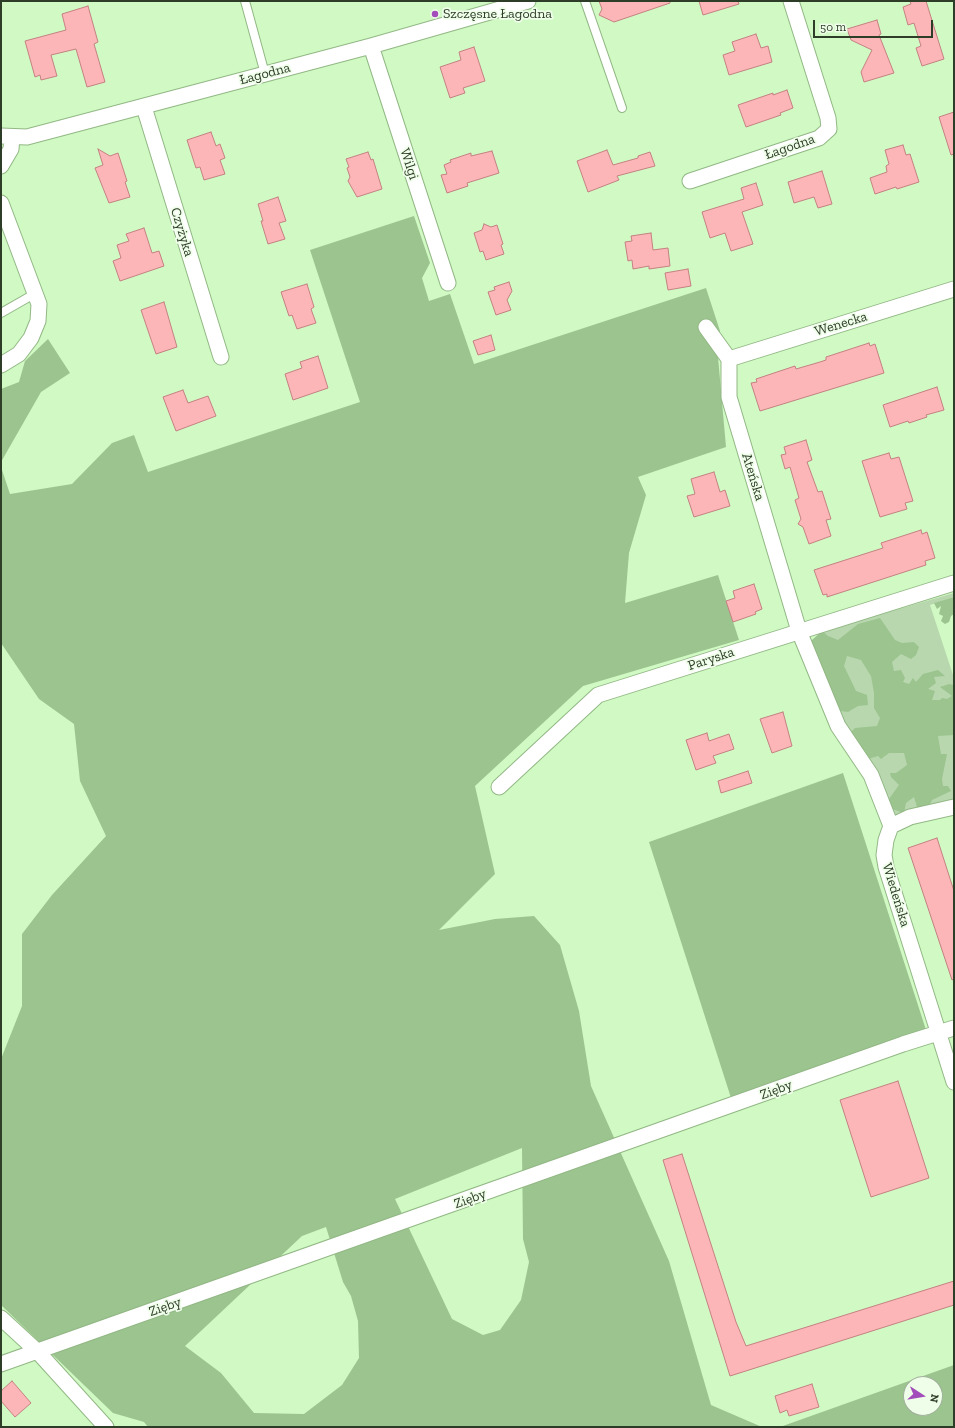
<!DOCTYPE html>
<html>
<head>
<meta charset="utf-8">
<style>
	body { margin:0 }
	#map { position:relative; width:955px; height:1428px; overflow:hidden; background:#d0f9c3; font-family:"Zilla Slab",serif }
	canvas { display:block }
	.frame { position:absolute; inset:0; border:2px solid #2e3d28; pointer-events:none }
	.north { position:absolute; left:903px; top:1376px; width:40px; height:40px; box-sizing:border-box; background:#eefee9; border:1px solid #a1b19c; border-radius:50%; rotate:102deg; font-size:11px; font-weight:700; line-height:16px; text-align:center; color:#2e3d28 }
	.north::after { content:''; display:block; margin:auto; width:14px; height:18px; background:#a24dba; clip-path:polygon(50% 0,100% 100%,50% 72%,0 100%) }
	.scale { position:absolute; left:813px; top:20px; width:120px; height:18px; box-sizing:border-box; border:2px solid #2e3d28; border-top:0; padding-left:5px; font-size:12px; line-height:14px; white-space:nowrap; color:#2e3d28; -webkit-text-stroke:3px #eefee9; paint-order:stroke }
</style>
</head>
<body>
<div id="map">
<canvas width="955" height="1428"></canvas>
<div class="frame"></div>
<div class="north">N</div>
<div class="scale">50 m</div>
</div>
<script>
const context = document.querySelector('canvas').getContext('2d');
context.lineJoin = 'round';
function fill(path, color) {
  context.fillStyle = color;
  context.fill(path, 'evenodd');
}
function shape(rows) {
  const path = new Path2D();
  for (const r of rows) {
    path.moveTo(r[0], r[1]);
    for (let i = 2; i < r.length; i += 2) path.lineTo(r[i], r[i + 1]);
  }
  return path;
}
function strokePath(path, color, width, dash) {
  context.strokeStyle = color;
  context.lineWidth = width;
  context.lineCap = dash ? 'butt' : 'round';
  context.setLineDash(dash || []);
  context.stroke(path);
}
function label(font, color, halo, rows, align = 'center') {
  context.font = font + ' "Zilla Slab",serif';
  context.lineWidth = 3.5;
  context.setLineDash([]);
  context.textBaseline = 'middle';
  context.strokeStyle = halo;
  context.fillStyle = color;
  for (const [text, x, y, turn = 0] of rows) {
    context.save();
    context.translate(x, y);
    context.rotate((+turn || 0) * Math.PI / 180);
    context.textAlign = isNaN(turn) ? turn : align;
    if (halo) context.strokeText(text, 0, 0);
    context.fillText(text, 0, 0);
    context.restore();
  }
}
fill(shape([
	[954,593,954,597,930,605,954,678,954,802,896,815,891,813,832,704,819,635,827,630]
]), '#b8d7ae');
fill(shape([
	[414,216,430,263,422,278,429,301,450,294,474,364,706,288,720,331,718,357,726,447,638,477,646,495,629,553,625,603,718,575,739,640,583,686,475,786,495,874,439,930,495,919,534,916,560,945,579,1011,591,1086,669,1261,711,1405,762,1427,148,1427,144,1422,113,1413,1,1305,1,1059,22,1006,22,934,52,895,106,836,80,781,74,724,39,699,1,643,1,467,10,494,72,484,112,443,134,435,148,472,360,402,310,250],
	[522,1148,523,1239,529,1262,521,1300,500,1330,483,1335,452,1319,395,1199],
	[326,1227,343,1282,351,1296,358,1321,359,1358,342,1385,304,1414,254,1413,221,1373,185,1346,302,1236],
	[48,339,70,373,41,392,1,462,1,389,19,382,25,361],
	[954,597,954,614,951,616,949,622,945,624,941,621,943,616,939,614,941,606,937,609,934,603],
	[880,618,895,640,902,643,914,642,919,647,916,655,911,659,901,654,892,662,894,671,901,670,905,678,903,682,909,684,913,678,916,682,923,674,938,670,945,676,934,677,936,683,928,689,935,691,932,700,940,700,942,698,947,699,952,696,940,687,949,684,954,685,954,735,938,736,941,754,947,754,942,779,943,786,948,786,951,791,932,800,926,813,917,807,914,797,906,803,904,813,892,809,889,799,899,785,891,777,890,773,896,773,907,765,904,753,889,753,881,759,878,756,865,760,850,733,855,728,877,726,880,718,874,708,874,693,871,676,861,660,847,656,844,666,856,691,867,695,868,705,858,706,848,712,841,711,835,704,807,651,812,640,822,631,828,636,838,640,858,624],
	[843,773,927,1033,732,1101,649,842],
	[954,1365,954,1427,780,1427],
	[911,1384,935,1384,935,1408,911,1408]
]), '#9cc48f');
const building = shape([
	[599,1,670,1,670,3,614,22,599,15,602,9,599,1],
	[699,1,738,1,739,4,703,15,699,1],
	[910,1,926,1,944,59,922,66,916,48,921,46,914,23,908,25,903,7,911,4,910,1],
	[88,6,98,42,94,44,105,82,87,87,76,49,51,55,57,76,41,80,40,75,35,77,25,41,66,30,62,14,88,6],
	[877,20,881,34,879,35,894,73,864,82,861,72,872,50,851,40,847,29,877,20],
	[756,34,761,48,768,46,772,62,729,75,723,55,735,51,732,42,756,34],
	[474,47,485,81,463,88,465,93,450,98,440,67,461,60,459,52,474,47],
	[787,90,793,108,780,113,781,115,746,127,738,105,773,93,773,95,787,90],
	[954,112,954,154,951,155,939,117,954,112],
	[211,132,216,146,220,144,225,158,220,160,225,174,204,180,200,167,196,168,187,140,211,132],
	[903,145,906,155,910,154,919,182,897,189,896,187,875,194,870,178,887,172,886,166,889,164,885,150,903,145],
	[98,149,110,156,118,153,127,181,125,182,130,197,109,203,95,168,103,165,98,149],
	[607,150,613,165,638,158,638,156,650,152,655,166,617,176,619,180,588,192,577,161,607,150],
	[492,151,499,173,467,183,468,186,447,193,441,175,447,174,444,165,451,162,450,160,471,153,471,156,492,151],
	[368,152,371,160,373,159,382,189,357,197,348,181,350,177,347,168,349,167,346,159,368,152],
	[822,171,832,204,818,208,814,197,794,203,788,182,822,171],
	[756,183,763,205,742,212,753,244,731,251,725,233,710,238,702,212,744,199,741,188,756,183],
	[278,197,286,221,279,223,285,239,268,244,261,221,263,221,258,204,278,197],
	[484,224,491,227,497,225,503,244,501,245,504,254,486,260,483,251,480,252,474,233,482,230,484,224],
	[144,228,152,253,159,251,164,266,120,281,113,261,121,258,117,245,129,241,126,234,144,228],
	[651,233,653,250,668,248,670,266,649,269,649,266,633,269,632,260,628,261,625,242,632,241,631,236,651,233],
	[688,269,691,286,668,290,665,273,688,269],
	[509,282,512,291,507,300,511,310,496,315,488,292,495,290,494,287,509,282],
	[307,284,314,307,311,309,316,323,297,329,292,315,289,316,281,292,307,284],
	[164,302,177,347,156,354,141,310,164,302],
	[491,335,495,350,478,355,473,341,491,335],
	[869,343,870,346,875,344,884,373,760,411,751,383,757,382,756,379,795,366,796,369,820,362,826,360,826,357,869,343],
	[318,356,328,388,293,400,285,374,302,368,300,362,318,356],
	[937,387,944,410,926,415,927,417,909,423,908,421,890,427,883,405,937,387],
	[183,390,188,403,208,396,216,416,176,431,163,397,183,390],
	[806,440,812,460,807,462,818,492,822,491,831,519,826,520,831,536,809,544,803,527,798,524,801,519,795,500,799,498,790,467,785,469,781,455,786,454,784,447,806,440],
	[889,453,891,459,899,457,913,501,905,503,907,509,880,517,862,461,889,453],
	[714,472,720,492,725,490,730,506,694,517,687,496,695,494,691,479,714,472],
	[921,530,922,534,927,532,935,558,925,561,926,565,827,597,827,594,823,595,814,570,883,548,881,543,921,530],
	[754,584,762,609,755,612,756,614,733,622,726,601,735,598,733,591,754,584],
	[783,712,792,746,772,753,760,719,783,712],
	[707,733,709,741,729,734,734,749,713,756,716,763,696,770,686,740,707,733],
	[748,771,752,783,721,793,718,781,748,771],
	[937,838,954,891,954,979,952,980,908,848,937,838],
	[898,1081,929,1178,871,1197,840,1100,898,1081],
	[682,1154,736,1322,746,1346,954,1281,954,1305,730,1376,663,1160,682,1154],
	[12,1381,31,1403,15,1417,1,1401,1,1391,12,1381],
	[812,1384,819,1407,789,1416,787,1410,780,1413,775,1396,812,1384]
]);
fill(building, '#fdb6b7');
strokePath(building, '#c38182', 1);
const lane = shape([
	[245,1,265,74],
	[585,1,622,108],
	[1,313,36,293]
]);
const street = shape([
	[371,46,448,283],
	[144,107,221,357],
	[1,136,27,137,371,46,528,1],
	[1,166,11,149,12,137],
	[690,181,819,138,829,129,828,118,791,1],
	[1,203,39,304,38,321,31,338,19,354,1,365],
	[706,327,729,359,729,397,799,631,838,726,871,775,891,826,886,840,884,855,886,867,954,1082],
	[729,359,954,289],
	[499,787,598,695,954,583],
	[891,826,910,817,954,807],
	[1,1318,38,1352,106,1427],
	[1,1364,903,1044,954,1028]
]);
strokePath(lane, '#92b885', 10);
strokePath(street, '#92b885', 17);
strokePath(lane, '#fff', 8);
strokePath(street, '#fff', 15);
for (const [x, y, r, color] of [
	[435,14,4,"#a24dba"]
]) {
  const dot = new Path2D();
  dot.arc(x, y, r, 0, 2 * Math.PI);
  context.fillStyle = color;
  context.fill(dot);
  strokePath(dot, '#eefee9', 1.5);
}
label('14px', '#2e3d28', '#eefee9', [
	["Szczęsne Łagodna",443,14]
], 'left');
label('14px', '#2e3d28', '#eefee9', [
	["Łagodna",265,74,-15],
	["Łagodna",790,147,-19],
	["Wilgi",409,164,72],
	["Czyżyka",182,232,73],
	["Wenecka",841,324,-17],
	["Ateńska",753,477,73],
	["Paryska",711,659,-18],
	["Wiedeńska",896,895,73],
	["Zięby",776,1090,-20],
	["Zięby",470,1199,-20],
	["Zięby",165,1307,-19]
]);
</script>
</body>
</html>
